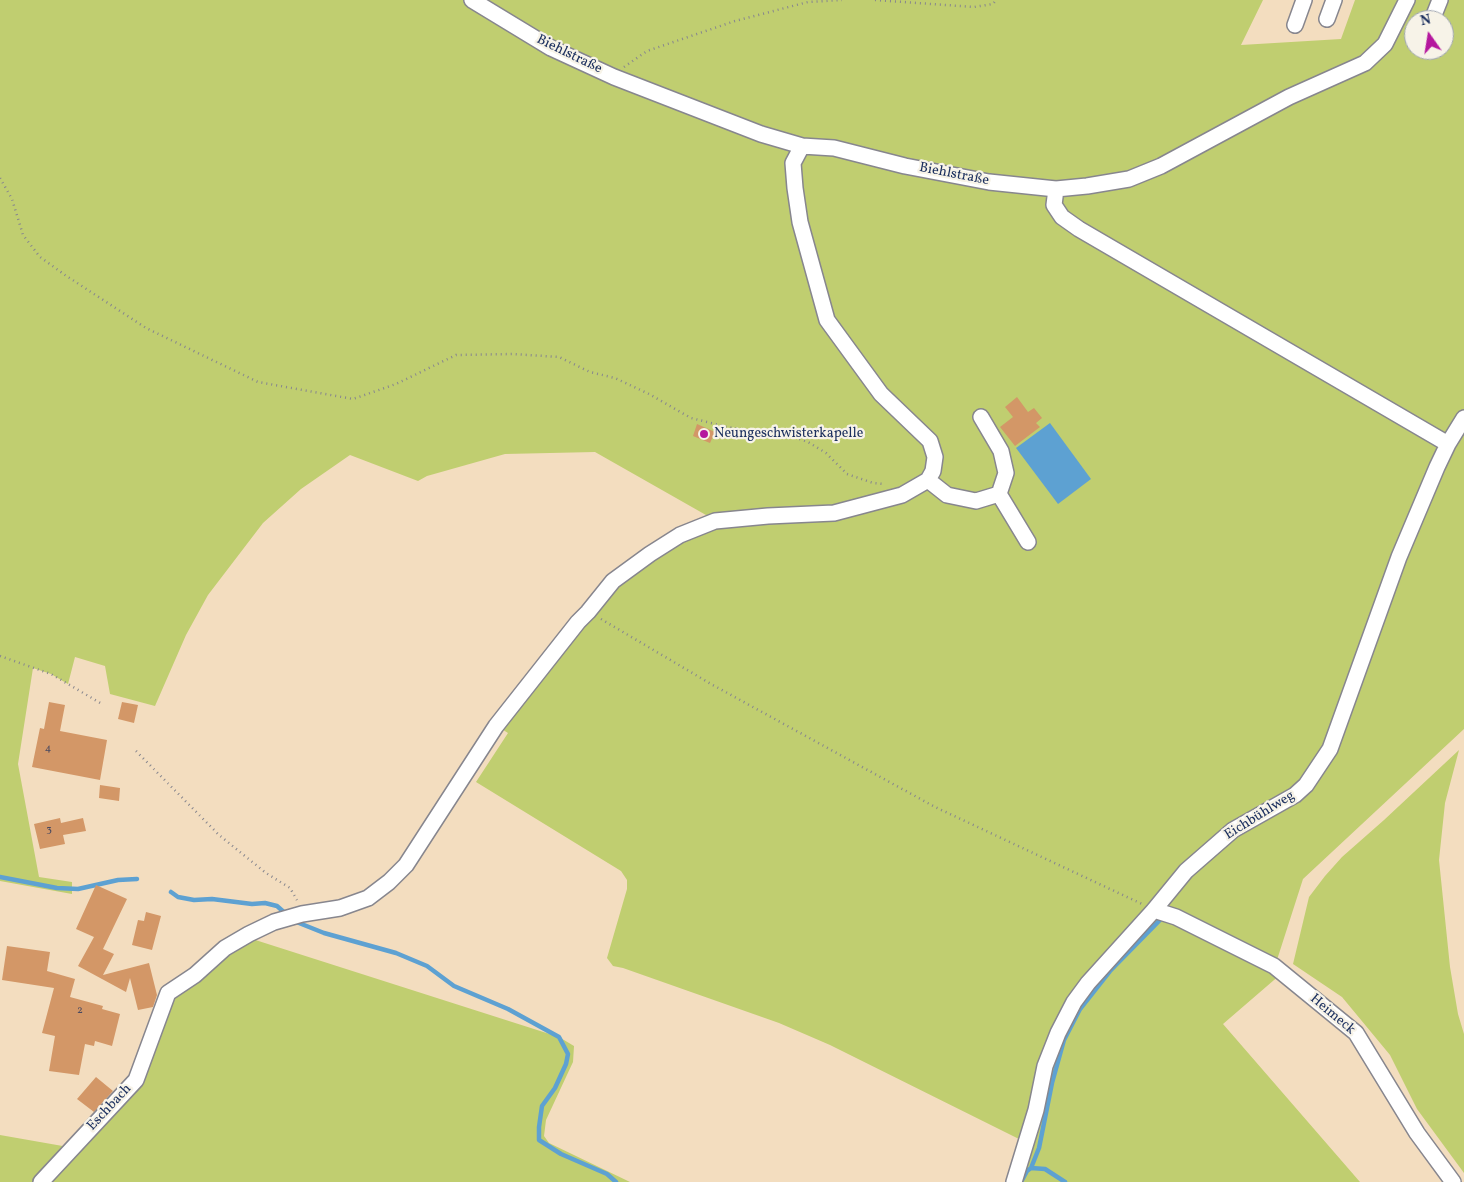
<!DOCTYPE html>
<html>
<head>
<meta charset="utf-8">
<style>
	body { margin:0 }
	#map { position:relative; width:1464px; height:1182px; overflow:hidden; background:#f3ddbf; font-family:Vollkorn,serif }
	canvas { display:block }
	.north { position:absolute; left:1404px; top:10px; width:50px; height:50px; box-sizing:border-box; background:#f7f3e8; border:1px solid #9fa5b1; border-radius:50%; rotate:347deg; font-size:14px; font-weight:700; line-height:20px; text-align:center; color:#1b2f5e }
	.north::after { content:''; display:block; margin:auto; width:18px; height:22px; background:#b5179e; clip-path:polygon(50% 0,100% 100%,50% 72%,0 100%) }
</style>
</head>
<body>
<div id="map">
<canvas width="1464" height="1182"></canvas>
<div class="north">N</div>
</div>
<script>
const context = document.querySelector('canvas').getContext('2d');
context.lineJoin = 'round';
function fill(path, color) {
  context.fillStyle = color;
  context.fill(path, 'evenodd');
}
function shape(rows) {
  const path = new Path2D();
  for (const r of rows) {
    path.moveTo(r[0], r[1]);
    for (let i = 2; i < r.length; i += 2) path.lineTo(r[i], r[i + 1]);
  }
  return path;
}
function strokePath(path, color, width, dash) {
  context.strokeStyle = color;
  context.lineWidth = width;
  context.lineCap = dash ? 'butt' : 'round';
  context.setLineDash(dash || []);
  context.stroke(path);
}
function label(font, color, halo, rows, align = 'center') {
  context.font = font + ' Vollkorn,serif';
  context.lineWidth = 4.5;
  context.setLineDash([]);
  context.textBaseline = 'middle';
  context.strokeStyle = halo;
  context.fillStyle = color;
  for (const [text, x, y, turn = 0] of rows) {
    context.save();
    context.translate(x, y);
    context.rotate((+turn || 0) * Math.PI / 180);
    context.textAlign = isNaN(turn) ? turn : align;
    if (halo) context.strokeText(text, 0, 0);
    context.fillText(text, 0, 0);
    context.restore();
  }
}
fill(shape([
	[0,0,1263,0,1241,45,1341,39,1355,0,1464,0,1464,729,1303,879,1276,963,1176,915,1159,909,1183,875,1149,911,1174,920,1281,974,1223,1024,1360,1182,1012,1182,1025,1142,830,1045,779,1023,623,968,613,966,607,958,627,889,627,880,621,871,476,782,508,733,497,726,579,623,589,613,615,582,651,555,681,537,718,524,834,516,903,497,928,484,946,496,948,493,927,476,901,493,833,511,769,512,713,519,595,452,505,454,427,476,418,481,350,455,301,489,263,523,208,595,186,635,155,706,110,694,105,666,75,657,68,684,51,674,33,668,18,764,39,877,72,882,72,894,0,881],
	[1414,20,1444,20,1444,50,1414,50],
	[1374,53,1380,56,1368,67,1291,100,1164,171,1132,184,1089,191,1058,194,992,188,802,146,795,162,797,188,802,222,812,260,829,319,882,393,930,441,928,442,880,395,825,321,798,223,792,188,791,163,801,140,990,177,1058,183,1087,180,1127,173,1157,161,1287,93,1364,59],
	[1459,750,1445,803,1439,860,1450,967,1458,1014,1464,1034,1464,1173,1417,1109,1390,1055,1342,997,1293,964,1309,897,1325,876,1342,857,1384,820],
	[246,937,559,1037,574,1046,573,1062,546,1120,544,1136,549,1143,630,1182,0,1182,0,1135,74,1148,138,1080,169,994]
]), '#c0ce70');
fill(shape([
	[1050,423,1091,479,1058,504,1016,448]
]), '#5da1d2');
strokePath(shape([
	[0,877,57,888,78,889,118,880,137,879],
	[171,892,178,897,194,900,212,899,252,904,265,903,277,906,286,914],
	[294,921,324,933,396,953,427,966,454,986,508,1009,559,1037,568,1054,566,1064,555,1088,542,1106,539,1127,539,1140,561,1154,607,1174,616,1182],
	[1031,1168,1039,1148,1052,1083,1064,1040,1080,1009,1110,971,1160,920],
	[1021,1182,1027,1171,1031,1168,1045,1169,1065,1182]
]), '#5da1d2', 4.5);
fill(shape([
	[1017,397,1028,412,1034,408,1042,418,1036,423,1040,427,1015,446,1000,427,1013,417,1005,407],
	[697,424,715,432,710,443,693,436],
	[49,702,65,705,60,731,107,740,100,780,32,767,40,728,44,729],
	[122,702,138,705,134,723,118,719],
	[100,785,120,788,119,801,99,798],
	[60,818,61,823,83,818,86,831,63,835,65,844,40,849,34,824],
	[96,885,127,899,103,949,114,954,103,975,149,963,157,995,153,1007,138,1010,130,978,126,992,78,966,94,937,76,929],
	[146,912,161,916,152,950,132,945,138,920,144,921],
	[7,946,50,952,47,971,75,979,70,997,103,1006,102,1009,120,1014,112,1046,95,1041,94,1046,85,1044,79,1075,49,1071,55,1036,42,1033,54,988,2,980],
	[96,1077,113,1091,94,1112,77,1099]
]), '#d39767');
const minor = shape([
	[472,0,551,48,614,77,761,134,802,146,834,148,905,166,989,182,1056,189,1087,186,1129,179,1161,166,1289,97,1365,63,1385,44,1407,0],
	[1327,19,1334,0],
	[1432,20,1440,0],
	[1295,25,1304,0],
	[1056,189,1054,205,1062,217,1079,229,1448,444],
	[928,480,947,495,976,501,999,494,1006,473,1001,451,981,417],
	[999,494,1028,542],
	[1154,910,1176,917,1274,966,1356,1033,1417,1133,1453,1182],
	[41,1182,136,1080,168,993,195,975,225,948,249,934,274,922,302,914,340,908,368,898,389,882,406,865,496,726,578,622,588,612,613,581,650,554,680,535,715,521,768,516,834,513,902,495,928,480,933,471,935,457,930,441,881,394,827,320,800,222,795,188,793,163,802,146],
	[1014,1182,1036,1110,1045,1066,1058,1033,1074,1002,1088,983,1154,910,1186,871,1233,830,1295,795,1306,785,1330,749,1399,557,1437,467,1448,444,1464,418]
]);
strokePath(minor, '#87868e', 18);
strokePath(shape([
	[875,0,974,7,993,4,996,0],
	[624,67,647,51,735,21,808,2,842,0],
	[0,178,12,199,23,235,40,257,65,275,146,328,258,382,353,399,396,384,456,355,513,354,559,357,590,372,615,378,649,394,691,418,727,427,794,437,808,442,826,453,847,474,873,483,884,484],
	[601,619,711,684,935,807,1142,904],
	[0,656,51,674,102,704],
	[136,751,219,835,266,873,290,888,297,900]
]), '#87868e', 2.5, [1, 4]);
strokePath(minor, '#fff', 15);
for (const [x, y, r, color] of [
	[704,434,5,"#b5179e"]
]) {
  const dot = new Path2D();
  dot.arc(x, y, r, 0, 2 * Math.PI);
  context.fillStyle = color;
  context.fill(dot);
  strokePath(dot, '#f7f3e8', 2);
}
label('11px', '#494960', null, [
	["4",48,749],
	["3",49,830],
	["2",80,1011]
]);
label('14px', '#1b2f5e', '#f7f3e8', [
	["Biehlstraße",569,55,26],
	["Biehlstraße",954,175,11],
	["Eichbühlweg",1260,816,-32],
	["Heimeck",1332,1015,40],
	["Eschbach",110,1108,-47]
]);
label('14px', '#1b2f5e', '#f7f3e8', [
	["Neungeschwisterkapelle",714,434]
], 'left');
</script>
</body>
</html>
